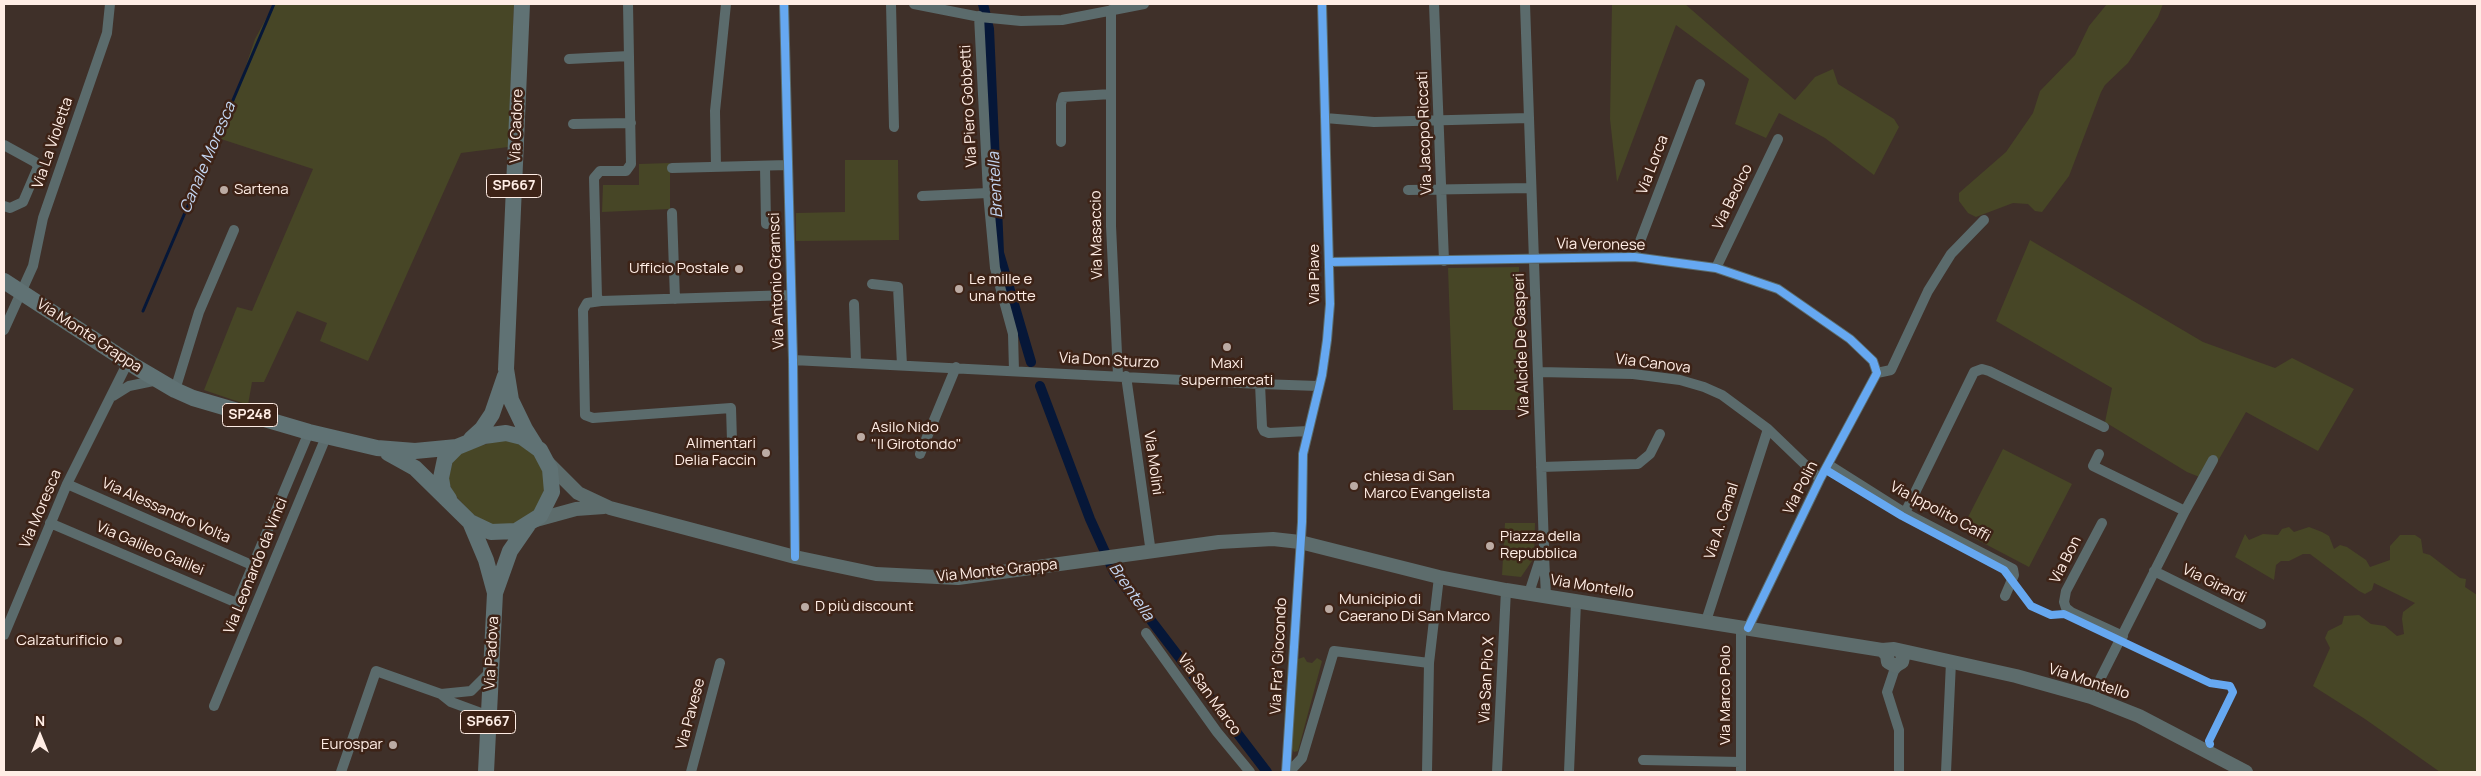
<!DOCTYPE html>
<html>
<head>
<meta charset="utf-8">
<style>
	body { margin:0 }
	#map { position:relative; width:2481px; height:776px; overflow:hidden; background:#3f3029; font-family:Manrope,sans-serif }
	canvas { display:block }
	.frame { position:absolute; inset:0; border:5px solid #ffede5; pointer-events:none }
	.north { position:absolute; left:15px; top:711px; width:50px; height:50px; -webkit-text-stroke:4px #3d2317; paint-order:stroke; rotate:0deg; font-size:14px; font-weight:700; line-height:20px; text-align:center; color:#ffede5 }
	.north::after { content:''; display:block; margin:auto; width:18px; height:22px; background:#ffede5; clip-path:polygon(50% 0,100% 100%,50% 72%,0 100%) }
</style>
</head>
<body>
<div id="map">
<canvas width="2481" height="776"></canvas>
<div class="frame"></div>
<div class="north">N</div>
</div>
<script>
const context = document.querySelector('canvas').getContext('2d');
context.lineJoin = 'round';
function fill(path, color) {
  context.fillStyle = color;
  context.fill(path, 'evenodd');
}
function shape(rows) {
  const path = new Path2D();
  for (const r of rows) {
    path.moveTo(r[0], r[1]);
    for (let i = 2; i < r.length; i += 2) path.lineTo(r[i], r[i + 1]);
  }
  return path;
}
function strokePath(path, color, width, dash) {
  context.strokeStyle = color;
  context.lineWidth = width;
  context.lineCap = dash ? 'butt' : 'round';
  context.setLineDash(dash || []);
  context.stroke(path);
}
function label(font, color, halo, rows, align = 'center') {
  context.font = font + ' Manrope,sans-serif';
  context.lineWidth = 5;
  context.setLineDash([]);
  context.textBaseline = 'middle';
  context.strokeStyle = halo;
  context.fillStyle = color;
  for (const [text, x, y, turn = 0] of rows) {
    context.save();
    context.translate(x, y);
    context.rotate((+turn || 0) * Math.PI / 180);
    context.textAlign = isNaN(turn) ? turn : align;
    if (halo) context.strokeText(text, 0, 0);
    context.fillText(text, 0, 0);
    context.restore();
  }
}
fill(shape([
	[274,4,514,4,508,147,461,153,368,361,320,341,327,323,297,311,264,382,252,382,248,405,204,390,237,307,252,311,313,169,221,139,255,39],
	[1612,4,1685,4,1795,100,1815,77,1833,69,1838,84,1894,119,1899,127,1874,175,1825,138,1779,113,1766,138,1735,124,1749,79,1676,25,1617,182,1610,119],
	[2107,4,2163,4,2158,17,2128,63,2105,85,2101,92,2069,176,2042,212,2035,211,2028,204,2013,203,1976,217,1968,213,1959,201,1959,193,2006,152,2033,113,2040,91,2075,55,2089,26],
	[845,160,898,160,899,240,796,241,796,213,845,212],
	[670,163,670,209,602,212,603,185,639,185,639,164],
	[2030,240,2203,342,2275,368,2292,358,2354,389,2318,451,2246,412,2207,480,2187,472,2105,422,2112,388,1996,321],
	[1519,267,1522,410,1453,410,1448,268],
	[499,440,516,442,535,455,542,467,545,487,538,509,516,524,491,525,472,514,454,494,448,481,453,460,459,453],
	[2003,449,2072,484,2029,567,1970,536,1974,528,1965,523],
	[1505,523,1535,523,1534,558,1521,577,1502,575],
	[2289,527,2294,532,2309,527,2322,532,2329,536,2334,549,2340,545,2347,547,2366,560,2370,567,2390,560,2390,546,2400,535,2415,535,2421,539,2423,553,2430,555,2460,578,2466,579,2465,587,2477,595,2477,772,2440,772,2365,719,2313,686,2330,648,2325,638,2328,631,2342,624,2344,616,2359,615,2371,624,2385,626,2397,636,2404,634,2402,619,2403,612,2415,603,2374,583,2372,590,2365,594,2359,591,2310,554,2303,554,2289,561,2281,561,2276,565,2274,580,2235,557,2245,534,2249,540,2263,534,2278,535,2282,529],
	[1304,657,1307,662,1312,663,1317,658,1322,661,1298,751,1294,752,1291,747,1298,659]
]), '#474626');
strokePath(shape([
	[143,311,274,4]
]), '#061738', 3);
strokePath(shape([
	[983,4,989,29,999,253,1031,362],
	[1040,386,1090,519,1114,572,1267,772]
]), '#061738', 10);
strokePath(shape([
	[628,4,631,164,626,171,600,171,594,178,597,298,601,301,791,295],
	[784,4,793,360,795,557],
	[891,4,894,127],
	[914,4,980,17,1021,21,1062,20,1144,4],
	[1434,4,1444,261],
	[1525,4,1544,547,1529,593],
	[1111,10,1111,226,1118,375],
	[979,16,988,193,995,268,1013,334,1014,371],
	[569,59,629,56],
	[1325,118,1374,122,1529,118],
	[573,124,631,123],
	[1061,142,1061,104,1063,97,1111,94],
	[4,145,35,162,38,167,23,202,10,208,4,206],
	[765,166,766,224],
	[716,167,715,111,726,4],
	[672,168,788,165],
	[1408,190,1531,188],
	[922,196,988,193],
	[672,213,675,299],
	[1634,257,1700,84],
	[1329,262,1634,257,1716,268,1778,289,1850,339,1873,361,1877,373,1820,479,1748,628],
	[1716,268,1778,139],
	[872,284,898,287,902,365],
	[601,301,587,303,583,310,585,415,593,418,731,408,732,441],
	[854,304,856,362],
	[4,330,33,266,43,218,107,33,110,4],
	[793,360,1260,384],
	[1539,372,1633,374,1680,380,1704,387,1722,395,1768,429,1820,479],
	[1877,373,1891,370,1928,291,1951,254,1984,220],
	[1126,376,1151,553],
	[175,390,199,312,234,230],
	[113,396,129,386,158,380],
	[1308,431,1269,433,1264,431,1262,427,1260,384,1318,386],
	[920,454,956,367],
	[2099,454,2093,466,2185,511],
	[1829,465,1905,513,2013,569,2014,575,2005,596],
	[1541,467,1638,464,1650,454,1660,434],
	[67,484,254,566],
	[1905,513,1974,372,1982,369,1989,371,2104,427],
	[50,523,237,603,309,432],
	[2102,523,2066,591,2064,602,2066,608,2071,612,2123,636],
	[1544,555,1546,596],
	[2154,571,2261,624],
	[1706,621,1768,429],
	[1146,633,1217,732,1250,772],
	[4,635,67,484,128,362],
	[441,694,471,691,491,671],
	[2091,697,2185,511,2213,460],
	[214,706,326,437],
	[1643,760,1741,762],
	[1286,770,1291,770,1302,758,1334,651,1429,663],
	[341,772,376,671,441,694,451,702,489,716],
	[691,772,720,663],
	[1286,772,1302,522,1303,454,1322,375,1327,340,1330,304,1322,4],
	[1427,772,1429,663,1439,577],
	[1497,772,1506,590],
	[1569,772,1576,602],
	[1741,772,1741,627],
	[1899,772,1899,730,1887,692,1894,671,1900,664],
	[1946,772,1951,662]
]), '#5b6b6c', 10);
strokePath(shape([
	[548,463,578,493,610,508,795,557,876,574,958,578,1219,542,1273,539,1300,542,1439,577,1506,590,1882,650,1894,649,2016,676,2091,697,2139,716,2246,772],
	[536,520,576,509,604,507],
	[1882,650,1887,655,1888,662,1895,666,1902,662,1903,657,1901,652]
]), '#5d6c6c', 14);
strokePath(shape([
	[522,4,506,369,511,400,525,429,535,445],
	[4,281,136,367,175,390,193,398,309,432,377,448,415,451,457,447],
	[471,439,482,429,492,414,505,376],
	[388,453,415,468,470,522,491,532,516,531,540,516,552,492,550,469,540,450,522,437,506,433,484,436,457,447,445,459,441,478,443,490,449,499],
	[470,522,486,560,495,593],
	[486,772,495,593,510,551,528,525]
]), '#607274', 16);
strokePath(shape([
	[784,4,793,360,795,557],
	[1329,262,1634,257,1716,268,1778,289,1850,339,1873,361,1877,373,1820,479,1748,628],
	[1826,470,1902,516,2004,570,2031,606,2051,615,2064,614,2210,683,2230,686,2233,692,2209,741,2210,744],
	[1286,772,1302,522,1303,454,1322,375,1327,340,1330,304,1322,4]
]), '#66a8f1', 8);
for (const [x, y, r, color] of [
	[224,190,5,"#bcaba3"],
	[739,269,5,"#bcaba3"],
	[959,289,5,"#bcaba3"],
	[1227,347,5,"#bcaba3"],
	[861,437,5,"#bcaba3"],
	[766,453,5,"#bcaba3"],
	[1354,486,5,"#bcaba3"],
	[1490,546,5,"#bcaba3"],
	[805,607,5,"#bcaba3"],
	[1329,609,5,"#bcaba3"],
	[118,641,5,"#bcaba3"],
	[393,745,5,"#bcaba3"]
]) {
  const dot = new Path2D();
  dot.arc(x, y, r, 0, 2 * Math.PI);
  context.fillStyle = color;
  context.fill(dot);
  strokePath(dot, '#3d2317', 2);
}
for (const [x, y, w] of [
	[514,186,55],
	[250,415,55],
	[488,722,55]
]) {
  const box = new Path2D();
  box.roundRect(x - w / 2, y - 11.5, w, 23, 4);
  context.fillStyle = '#3d2317';
  context.fill(box);
  strokePath(box, '#ffede5', 1);
}
label('bold 14px', '#ffede5', null, [
	["SP667",514,186],
	["SP248",250,415],
	["SP667",488,722]
]);
label('15px', '#ffede5', '#3d2317', [
	["Via Piero Gobbetti",969,106,-93],
	["Via Cadore",517,126,-88],
	["Via Jacopo Riccati",1425,133,-92],
	["Via La Violetta",53,143,-71],
	["Via Lorca",1653,165,-69],
	["Via Beolco",1733,197,-64],
	["Via Masaccio",1097,235,-91],
	["Via Veronese",1601,245,1],
	["Via Piave",1315,274,-90],
	["Via Antonio Gramsci",777,281,-92],
	["Via Monte Grappa",89,336,33],
	["Via Alcide De Gasperi",1522,345,-92],
	["Via Don Sturzo",1109,361,3],
	["Via Canova",1653,364,7],
	["Via Molini",1153,463,82],
	["Via Polin",1801,488,-63],
	["Via Moresca",41,509,-67],
	["Via Alessandro Volta",166,511,24],
	["Via Ippolito Caffi",1940,512,28],
	["Via A. Canal",1722,521,-72],
	["Via Galileo Galilei",150,549,23],
	["Via Bon",2066,560,-63],
	["Via Leonardo da Vinci",256,566,-68],
	["Via Monte Grappa",997,571,-6],
	["Via Girardi",2214,584,26],
	["Via Montello",1592,587,9],
	["Via Padova",492,653,-87],
	["Via Fra' Giocondo",1279,656,-87],
	["Via San Pio X",1487,680,-87],
	["Via Montello",2089,682,18],
	["Via San Marco",1209,695,54],
	["Via Marco Polo",1726,695,-90],
	["Via Pavese",691,714,-75]
]);
label('15px', '#ffede5', '#3d2317', [
	["Sartena",234,190],
	["Ufficio Postale",729,269,"right"],
	["Le mille e",969,280],
	["una notte",969,297],
	["Maxi",1227,364,"center"],
	["supermercati",1227,381,"center"],
	["Asilo Nido",871,428],
	["\"Il Girotondo\"",871,445],
	["Alimentari",756,444,"right"],
	["Delia Faccin",756,461,"right"],
	["chiesa di San",1364,477],
	["Marco Evangelista",1364,494],
	["Piazza della",1500,537],
	["Repubblica",1500,554],
	["Municipio di",1339,600],
	["Caerano Di San Marco",1339,617],
	["D più discount",815,607],
	["Calzaturificio",108,641,"right"],
	["Eurospar",383,745,"right"]
], 'left');
label('italic 16px', '#c4d6f2', '#3d2317', [
	["Canale Moresca",208,158,-67],
	["Brentella",996,185,-93],
	["Brentella",1131,592,55]
]);
</script>
</body>
</html>
